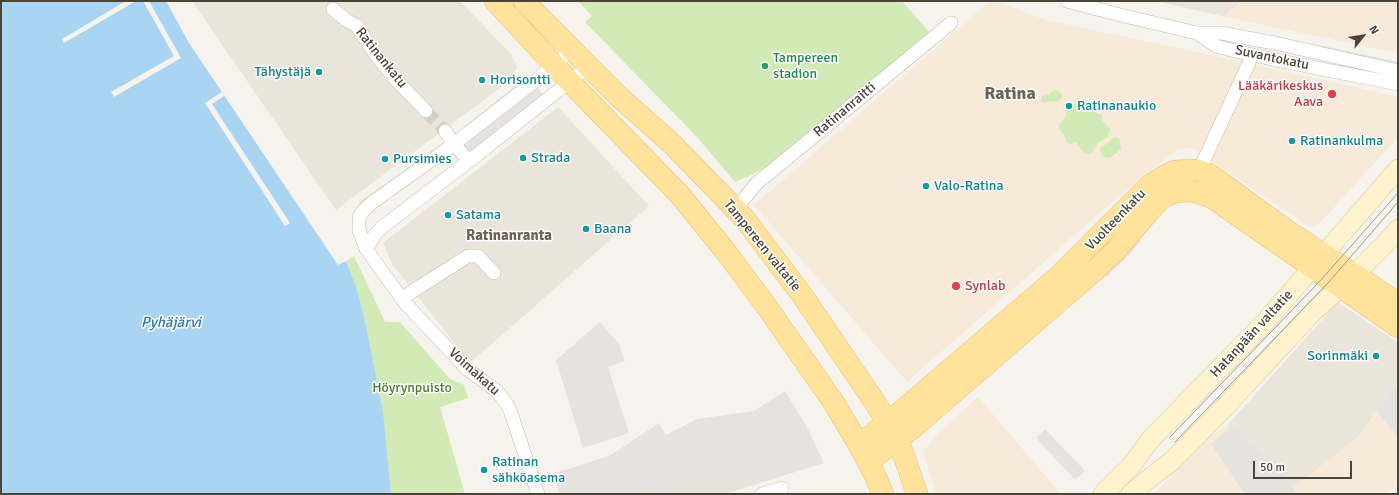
<!DOCTYPE html>
<html>
<head>
<meta charset="utf-8">
<style>
	body { margin:0 }
	#map { position:relative; width:1399px; height:495px; overflow:hidden; background:#f6f3ec; font-family:Signika,sans-serif }
	canvas { display:block }
	.frame { position:absolute; inset:0; border:2px solid #4b4439; pointer-events:none }
	.north { position:absolute; left:1343px; top:16px; width:40px; height:40px; -webkit-text-stroke:3px #fff; paint-order:stroke; rotate:60deg; font-size:11px; font-weight:700; line-height:16px; text-align:center; color:#4b4439 }
	.north::after { content:''; display:block; margin:auto; width:14px; height:18px; background:#4b4439; clip-path:polygon(50% 0,100% 100%,50% 72%,0 100%) }
	.scale { position:absolute; left:1253px; top:461px; width:99px; height:18px; box-sizing:border-box; border:2px solid #4b4439; border-top:0; padding-left:5px; font-size:12px; line-height:14px; white-space:nowrap; color:#4b4439; -webkit-text-stroke:3px #fff; paint-order:stroke }
</style>
</head>
<body>
<div id="map">
<canvas width="1399" height="495"></canvas>
<div class="frame"></div>
<div class="north">N</div>
<div class="scale">50 m</div>
</div>
<script>
const context = document.querySelector('canvas').getContext('2d');
context.lineJoin = 'round';
function fill(path, color) {
  context.fillStyle = color;
  context.fill(path, 'evenodd');
}
function shape(rows) {
  const path = new Path2D();
  for (const r of rows) {
    path.moveTo(r[0], r[1]);
    for (let i = 2; i < r.length; i += 2) path.lineTo(r[i], r[i + 1]);
  }
  return path;
}
function strokePath(path, color, width, dash) {
  context.strokeStyle = color;
  context.lineWidth = width;
  context.lineCap = dash ? 'butt' : 'round';
  context.setLineDash(dash || []);
  context.stroke(path);
}
function label(font, color, halo, rows, align = 'center') {
  context.font = font + ' Signika,sans-serif';
  context.lineWidth = 3;
  context.setLineDash([]);
  context.textBaseline = 'middle';
  context.strokeStyle = halo;
  context.fillStyle = color;
  for (const [text, x, y, turn = 0] of rows) {
    context.save();
    context.translate(x, y);
    context.rotate((+turn || 0) * Math.PI / 180);
    context.textAlign = isNaN(turn) ? turn : align;
    if (halo) context.strokeText(text, 0, 0);
    context.fillText(text, 0, 0);
    context.restore();
  }
}
fill(shape([
	[192,1,460,1,511,54,517,67,512,79,336,210],
	[1156,1,1242,1,1227,13,1225,17],
	[558,107,649,206,470,363,393,265,383,243],
	[1338,302,1398,343,1398,383,1359,436,1295,487,1227,426]
]), '#eae5da');
fill(shape([
	[990,1,995,1,1046,20,1249,63,1398,97,1398,137,1318,225,1310,227,1192,148,1178,149,1146,174,1104,209,907,382,754,205],
	[1242,1,1398,1,1398,53,1225,17,1227,13],
	[1398,383,1398,486,1385,494,1154,494,1206,439,1227,426,1295,486,1359,436],
	[978,397,1061,494,936,494,923,452,940,431]
]), '#f7ead8');
fill(shape([
	[785,391,808,429,824,463,725,494,560,494,553,474,611,455,659,423,666,435,697,419,754,411]
]), '#e6e2dd');
fill(shape([
	[578,1,902,1,930,33,775,164,735,182,696,136,585,22,592,16],
	[1054,90,1057,90,1061,93,1062,96,1060,100,1056,102,1049,101,1045,103,1042,102,1041,100,1042,96,1048,95],
	[1077,104,1086,105,1096,113,1102,115,1102,120,1110,129,1108,137,1099,142,1092,152,1089,154,1082,151,1076,142,1071,144,1067,143,1064,134,1059,129,1059,125,1066,116,1066,111,1068,109],
	[1114,137,1119,138,1121,149,1110,158,1104,157,1100,151,1100,148,1108,143],
	[354,256,385,322,400,322,450,379,464,385,468,398,440,407,465,494,391,494,383,417,365,321,357,289,346,261]
]), '#d2eab5');
fill(shape([
	[1314,44,1398,62,1398,67,1323,52],
	[527,74,550,104,390,229,389,222,468,161,454,144,364,210,359,202,445,142,520,82],
	[1136,237,1141,241,1124,260,1106,277,1102,274],
	[600,322,619,344,625,361,608,367,629,433,583,448,556,360],
	[1396,385,1398,387,1398,437,1377,411],
	[1232,426,1290,481,1297,494,1245,494,1211,444],
	[1045,429,1085,471,1075,480,1036,438],
	[667,439,680,478,629,494,563,494,557,473]
]), '#e5e3e0');
fill(shape([
	[1,1,166,1,189,43,338,265,346,261,357,289,365,321,383,412,391,494,1,494]
]), '#a9d4f2');
fill(shape([
	[126,1,136,1,64,43,62,39],
	[143,1,149,1,181,58,114,97,111,92,174,56],
	[222,92,224,96,212,104,290,223,285,226,205,103]
]), '#f6f3ec');
strokePath(shape([
	[426,111,445,131]
]), '#d4d0c8', 13, [13, 6]);
const street = shape([
	[1067,1,1120,15,1197,33,1221,33,1279,44,1398,71],
	[333,9,346,20,357,26,375,54,398,82,426,111],
	[1197,33,1216,46,1235,51,1276,60,1398,84],
	[445,131,454,144,469,161],
	[1203,162,1249,63],
	[743,200,756,184,951,23],
	[366,249,374,236,381,228,469,161,588,67],
	[402,298,468,256,478,256,494,273],
	[538,494,510,410,506,403,497,391,468,370,405,303,366,249,359,230,359,221,360,215,364,210,373,202,454,144,539,78,571,50],
	[762,494,782,488]
]);
const secondary = shape([
	[1103,494,1132,465,1150,440,1265,322,1398,169],
	[1131,494,1146,481,1172,461,1225,407,1313,312,1355,274,1385,244,1398,229]
]);
const primary = shape([
	[495,1,570,82,680,195,726,252,767,307,834,403,859,445,875,475,883,494],
	[524,1,617,95,672,144,744,218,802,295,874,401,887,422,903,453,917,494],
	[859,445,905,408,1060,275,1149,186,1161,178,1174,171,1197,170,1209,174,1286,230,1398,303],
	[868,462,915,426,1093,272,1116,250,1153,207,1161,199,1170,194,1177,192,1187,191,1196,192,1211,197,1398,327]
]);
strokePath(street, '#c2bbae', 14);
strokePath(secondary, '#d6c79b', 20);
strokePath(primary, '#e6c16a', 22);
strokePath(street, '#fff', 13);
strokePath(secondary, '#fff3cd', 19);
strokePath(primary, '#ffe39c', 21);
strokePath(shape([
	[1170,437,1320,281,1398,193],
	[1175,442,1328,283,1398,202]
]), '#9a9a9a', 1);
for (const [x, y, r, color] of [
	[765,66,4,"#2e9e5b"],
	[319,72,4,"#0f9aa8"],
	[482,80,4,"#0f9aa8"],
	[1332,94,5,"#e0444e"],
	[1069,106,4,"#0f9aa8"],
	[1292,141,4,"#0f9aa8"],
	[523,158,4,"#0f9aa8"],
	[385,159,4,"#0f9aa8"],
	[926,186,4,"#0f9aa8"],
	[448,215,4,"#0f9aa8"],
	[586,229,4,"#0f9aa8"],
	[956,286,5,"#e0444e"],
	[1376,356,4,"#0f9aa8"],
	[484,470,4,"#0f9aa8"]
]) {
  const dot = new Path2D();
  dot.arc(x, y, r, 0, 2 * Math.PI);
  context.fillStyle = color;
  context.fill(dot);
  strokePath(dot, '#fff', 1.5);
}
label('14px', '#4b4439', '#fff', [
	["Ratinankatu",381,58,51],
	["Suvantokatu",1272,58,12],
	["Ratinanraitti",845,110,-40],
	["Vuolteenkatu",1116,220,-46],
	["Tampereen valtatie",762,246,51],
	["Hatanpään valtatie",1252,334,-47],
	["Voimakatu",474,372,42]
]);
label('14px', '#27864d', '#fff', [
	["Tampereen",773,58],
	["stadion",773,74]
], 'left');
label('14px', '#0d838f', '#fff', [
	["Tähystäjä",311,72,"right"],
	["Horisontti",490,80],
	["Ratinanaukio",1077,106],
	["Ratinankulma",1300,141],
	["Strada",531,158],
	["Pursimies",393,159],
	["Valo-Ratina",934,186],
	["Satama",456,215],
	["Baana",594,229],
	["Sorinmäki",1368,356,"right"],
	["Ratinan",492,462],
	["sähköasema",492,478]
], 'left');
label('14px', '#be3a42', '#fff', [
	["Lääkärikeskus",1323,86],
	["Aava",1323,102],
	["Synlab",965,286,"left"]
], 'right');
label('14px', '#4a7f2a', '#fff', [
	["Höyrynpuisto",412,388]
]);
label('bold 15px', '#6e6250', '#fff', [
	["Ratinanranta",509,236]
]);
label('italic 15px', '#2e7ab2', '#fff', [
	["Pyhäjärvi",171,323]
]);
label('bold 18px', '#6e6250', '#fff', [
	["Ratina",1010,94]
]);
</script>
</body>
</html>
